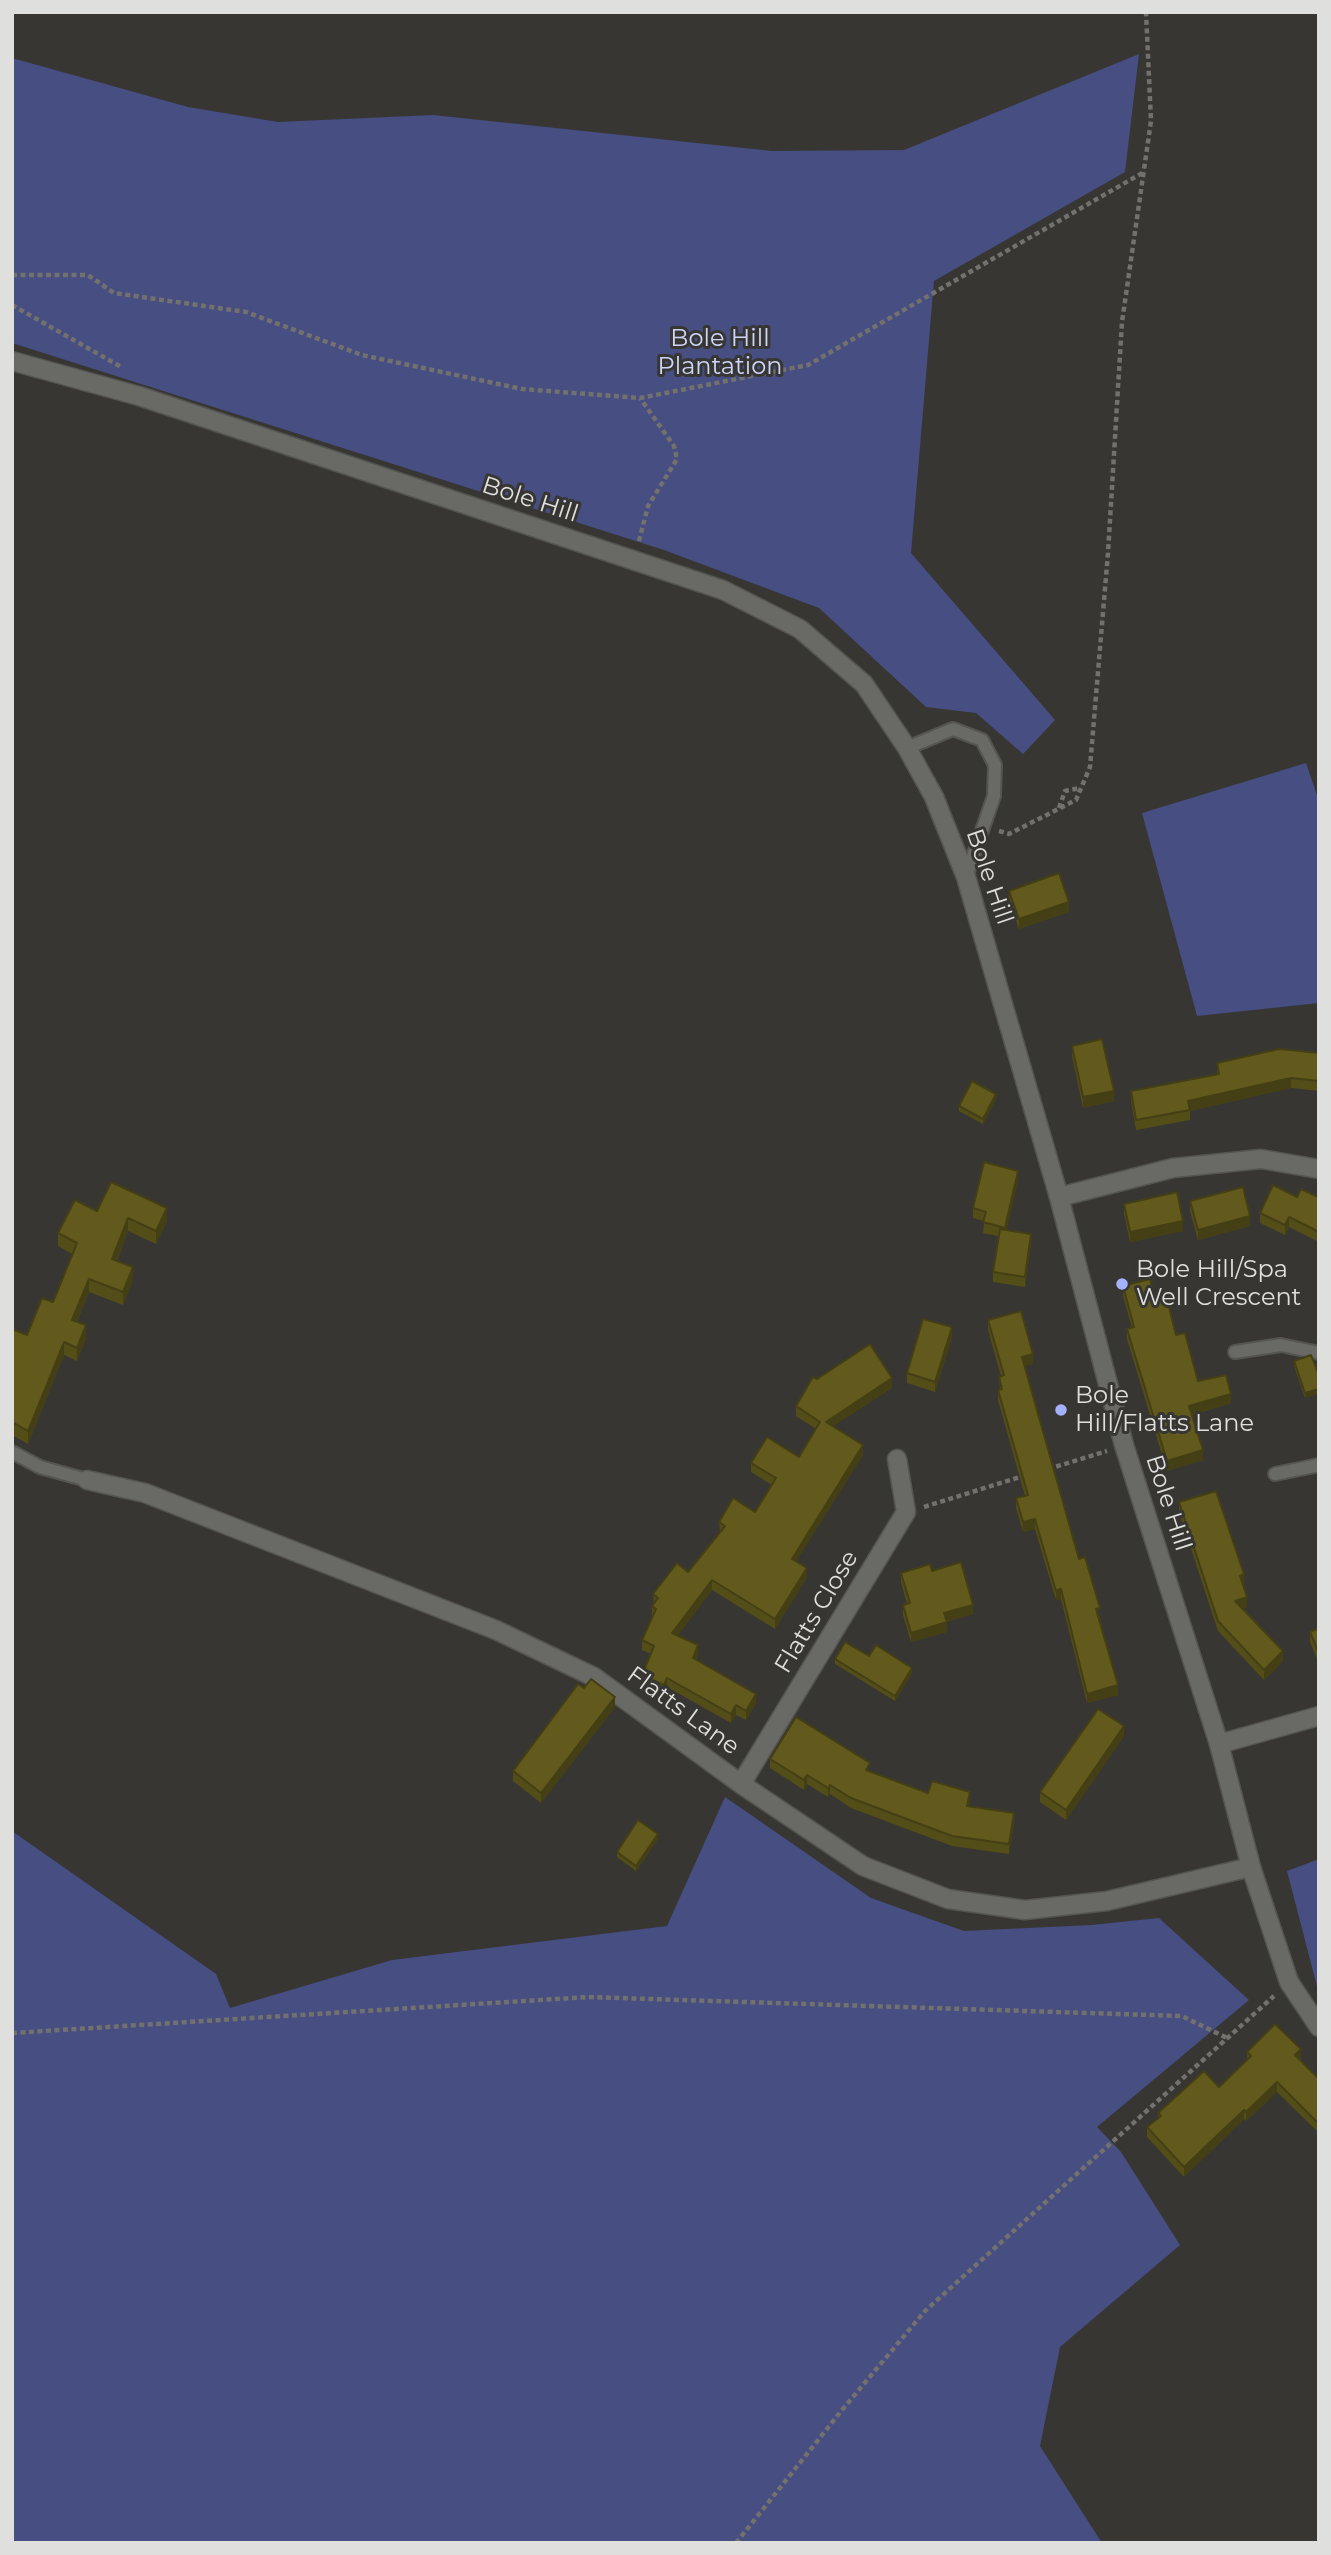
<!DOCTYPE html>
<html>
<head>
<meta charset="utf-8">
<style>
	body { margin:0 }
	#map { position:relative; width:1331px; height:2555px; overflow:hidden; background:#373633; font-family:Montserrat,sans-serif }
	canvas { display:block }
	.frame { position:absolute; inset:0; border:14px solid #dfdfdd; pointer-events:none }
</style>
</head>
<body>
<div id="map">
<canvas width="1331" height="2555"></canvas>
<div class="frame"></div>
</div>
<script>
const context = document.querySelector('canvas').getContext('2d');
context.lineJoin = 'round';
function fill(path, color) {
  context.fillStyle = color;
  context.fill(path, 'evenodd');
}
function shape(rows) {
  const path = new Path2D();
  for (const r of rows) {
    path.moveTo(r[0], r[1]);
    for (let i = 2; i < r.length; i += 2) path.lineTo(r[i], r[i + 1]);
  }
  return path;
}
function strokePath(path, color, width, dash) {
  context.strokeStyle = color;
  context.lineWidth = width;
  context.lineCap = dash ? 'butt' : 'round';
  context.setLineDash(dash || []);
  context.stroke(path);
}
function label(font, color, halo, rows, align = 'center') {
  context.font = font + ' Montserrat,sans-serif';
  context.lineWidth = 6;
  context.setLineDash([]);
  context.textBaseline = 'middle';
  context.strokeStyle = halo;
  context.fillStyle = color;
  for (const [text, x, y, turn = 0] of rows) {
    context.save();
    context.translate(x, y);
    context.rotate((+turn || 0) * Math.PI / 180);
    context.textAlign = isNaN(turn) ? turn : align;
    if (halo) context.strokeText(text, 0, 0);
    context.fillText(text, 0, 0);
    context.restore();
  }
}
fill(shape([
	[1139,54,1125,172,934,281,911,553,1055,720,1023,754,976,713,926,707,819,608,664,550,12,343,12,58,188,107,278,122,433,115,772,151,904,150],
	[1306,763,1319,801,1319,1003,1197,1016,1142,813],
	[725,1797,871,1898,964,1931,1091,1925,1159,1918,1249,2000,1097,2127,1121,2152,1180,2245,1060,2347,1040,2446,1102,2543,12,2543,12,1831,216,1974,230,2008,392,1960,667,1926],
	[1319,1859,1319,1994,1287,1871]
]), '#464e82');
const service = shape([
	[907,748,953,729,982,740,995,765,994,796,966,877],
	[1235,1352,1281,1345,1319,1353],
	[12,1452,40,1467,87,1480],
	[1275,1474,1319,1465]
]);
const minor = shape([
	[1059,1197,1173,1168,1261,1159,1319,1169],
	[87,1480,145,1493,496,1630,594,1677,741,1784,863,1866,948,1899,1025,1910,1107,1901,1251,1867],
	[1219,1744,1319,1716],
	[741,1784,906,1512,897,1459]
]);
const tertiary = shape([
	[12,361,139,396,723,590,800,629,864,684,907,748,934,797,966,877,1059,1197,1124,1445,1219,1744,1251,1867,1289,1982,1319,2027]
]);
strokePath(service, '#545451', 16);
strokePath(minor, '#545451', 21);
strokePath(tertiary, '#545451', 21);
strokePath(shape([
	[12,275,88,275,114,293,246,312,362,355,522,389,640,398,808,365,1144,172],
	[12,305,123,368],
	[639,541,648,506,677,459,674,446,640,398],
	[1059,808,1065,791,1080,788],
	[999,831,1009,834,1076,800,1090,767,1108,553,1122,322,1151,121,1146,12],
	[1048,1469,1107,1451],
	[924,1507,1023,1476],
	[12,2033,588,1997,1182,2016,1227,2038],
	[736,2543,842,2410,925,2311,1274,1996]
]), '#72716e', 4.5, [5, 3.5]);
strokePath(service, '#696965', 12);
strokePath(minor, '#696965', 18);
strokePath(tertiary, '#696965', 18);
fill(shape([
	[1009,891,1069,912,1019,929,1009,901],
	[1072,1046,1114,1101,1083,1108,1072,1056],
	[1319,1053,1319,1091,1291,1088,1190,1111,1190,1120,1136,1130,1131,1101,1131,1091,1217,1075,1217,1063],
	[996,1099,983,1124,959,1111,959,1106],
	[1018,1181,1006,1230,1031,1244,1025,1287,993,1282,993,1272,998,1236,983,1233,984,1221,973,1218,973,1208],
	[1319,1195,1319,1242,1289,1227,1285,1235,1260,1223,1260,1213,1297,1197,1318,1197],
	[1190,1201,1250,1226,1198,1240,1190,1211],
	[1124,1204,1183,1231,1130,1242,1124,1214],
	[97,1211,167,1221,156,1244,128,1231,117,1261,133,1280,123,1305,89,1292,77,1322,86,1338,77,1361,64,1355,28,1444,12,1435,12,1329,27,1335,53,1302,72,1254,58,1246,58,1233],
	[1123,1286,1155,1298,1176,1335,1198,1381,1231,1403,1192,1415,1203,1460,1167,1471,1127,1339,1127,1329,1132,1328,1123,1296],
	[988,1320,1033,1364,1024,1366,1079,1559,1100,1618,1118,1695,1087,1703,1061,1599,1056,1600,1035,1529,1023,1532,1016,1508,1016,1498,1025,1496,998,1400,998,1390,1000,1390,999,1377,1001,1376,988,1330],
	[952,1337,935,1392,907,1383,907,1373],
	[1311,1355,1305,1398,1294,1366,1294,1361],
	[817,1379,892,1388,833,1426,863,1455,796,1561,807,1577,775,1629,712,1590,677,1636,698,1655,696,1660,756,1703,746,1720,736,1715,731,1723,667,1687,664,1694,642,1684,642,1675,651,1654,642,1650,642,1640,653,1616,652,1615,652,1606,654,1604,653,1594,688,1572,720,1532,719,1522,755,1512,772,1485,751,1472,751,1463,799,1457,816,1429,796,1416,796,1406],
	[1179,1502,1244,1584,1247,1607,1242,1609,1283,1661,1264,1680,1218,1631,1179,1512],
	[932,1571,973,1614,946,1622,947,1632,911,1642,903,1615,903,1605,907,1604,901,1582,901,1573],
	[1319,1628,1319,1661,1318,1661,1310,1642,1310,1632],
	[869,1656,912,1673,895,1701,835,1664,835,1659],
	[584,1688,615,1707,541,1803,513,1781,513,1771],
	[1124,1736,1066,1820,1040,1802,1040,1792],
	[770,1759,870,1771,928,1793,970,1802,969,1806,1014,1823,1009,1854,952,1846,851,1808,830,1794,828,1797,807,1784,804,1790,770,1768],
	[658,1839,636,1871,617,1857,617,1852],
	[1247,2052,1301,2059,1300,2060,1319,2079,1319,2133,1277,2092,1246,2121,1244,2119,1184,2177,1147,2137,1147,2127,1158,2118,1158,2113,1219,2087,1247,2060]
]), '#534d18');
fill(shape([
	[1069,902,1069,912,1019,929,1019,919],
	[1291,1078,1291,1088,1190,1111,1188,1101],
	[1114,1091,1114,1101,1083,1108,1083,1097],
	[996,1094,996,1099,983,1124,983,1119],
	[1018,1171,1018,1181,1005,1238,1005,1228],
	[167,1208,167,1221,156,1244,156,1231],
	[1250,1216,1250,1226,1198,1240,1198,1230],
	[1289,1217,1289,1227,1285,1235,1285,1225],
	[128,1218,128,1231,112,1272,112,1259],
	[1183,1221,1183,1231,1130,1242,1130,1232],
	[1031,1234,1031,1244,1025,1287,1025,1277],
	[133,1267,133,1280,123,1305,123,1292],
	[89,1279,89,1292,72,1333,72,1320],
	[86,1325,86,1338,77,1361,77,1348],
	[952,1327,952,1337,935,1392,935,1382],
	[64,1342,64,1355,28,1444,28,1431],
	[1033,1354,1033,1364,1022,1367,1022,1357],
	[892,1378,892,1388,826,1431,826,1422],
	[1319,1389,1319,1394,1305,1398,1305,1393],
	[1231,1394,1231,1403,1189,1415,1189,1406],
	[863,1445,863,1455,792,1568,792,1559],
	[1203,1450,1203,1460,1167,1471,1167,1461],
	[1035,1519,1035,1529,1023,1532,1023,1522],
	[807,1568,807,1577,775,1629,775,1619],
	[1244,1574,1244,1584,1240,1586,1240,1576],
	[712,1580,712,1590,672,1643,672,1633],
	[1061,1589,1061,1599,1056,1600,1056,1591],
	[1247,1597,1247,1607,1235,1611,1235,1601],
	[973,1605,973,1614,944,1622,944,1613],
	[947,1622,947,1632,911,1642,911,1633],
	[698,1645,698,1655,693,1668,693,1658],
	[1283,1651,1283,1661,1264,1680,1264,1670],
	[912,1668,912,1673,895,1701,895,1696],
	[667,1678,667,1687,664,1694,664,1685],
	[1118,1685,1118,1695,1087,1703,1087,1694],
	[756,1694,756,1703,746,1720,746,1711],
	[615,1697,615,1707,541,1803,541,1793],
	[736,1705,736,1715,731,1723,731,1714],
	[1124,1726,1124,1736,1066,1820,1066,1810],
	[807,1775,807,1784,804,1790,804,1780],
	[830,1785,830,1794,828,1797,828,1788],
	[970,1792,970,1802,967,1816,967,1806],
	[1014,1813,1014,1823,1009,1854,1009,1844],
	[658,1834,658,1839,636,1871,636,1866],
	[1301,2049,1301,2059,1295,2064,1295,2055],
	[1277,2082,1277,2092,1246,2121,1246,2112],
	[1244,2110,1244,2119,1184,2177,1184,2167]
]), '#443f14');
const building = shape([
	[1059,873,1069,902,1019,919,1009,891,1059,873],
	[1102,1039,1114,1091,1083,1097,1072,1046,1102,1039],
	[1279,1049,1319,1053,1319,1081,1291,1078,1188,1101,1190,1110,1136,1120,1131,1091,1219,1074,1217,1063,1279,1049],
	[972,1081,996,1094,983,1119,959,1106,972,1081],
	[984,1162,1018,1171,1005,1228,983,1222,986,1212,973,1208,984,1162],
	[111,1182,167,1208,156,1231,128,1218,112,1259,133,1267,123,1292,89,1279,72,1320,86,1325,77,1348,64,1342,28,1431,12,1422,12,1329,27,1335,42,1298,53,1302,77,1243,58,1233,75,1200,97,1211,111,1182],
	[1273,1185,1297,1197,1301,1189,1318,1197,1319,1195,1319,1232,1289,1217,1285,1225,1260,1213,1273,1185],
	[1243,1187,1250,1216,1198,1230,1190,1201,1243,1187],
	[1177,1192,1183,1221,1130,1232,1124,1204,1177,1192],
	[1000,1229,1031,1234,1025,1277,993,1272,1000,1229],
	[1150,1279,1155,1298,1166,1295,1176,1335,1185,1333,1198,1381,1226,1375,1231,1394,1189,1406,1203,1450,1167,1461,1127,1329,1134,1327,1123,1286,1150,1279],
	[1021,1311,1033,1354,1022,1357,1079,1559,1085,1557,1100,1608,1096,1609,1118,1685,1087,1694,1061,1589,1056,1591,1035,1519,1023,1522,1016,1498,1028,1495,998,1390,1002,1389,999,1377,1004,1375,988,1320,1021,1311],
	[923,1319,952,1327,935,1382,907,1373,923,1319],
	[870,1344,892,1378,826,1422,863,1445,792,1559,807,1568,775,1619,712,1580,672,1633,698,1645,693,1658,756,1694,746,1711,736,1705,731,1714,667,1678,664,1685,642,1675,654,1646,642,1640,656,1609,652,1606,658,1598,653,1594,677,1563,688,1572,725,1526,719,1522,733,1498,755,1512,776,1478,751,1463,767,1437,799,1457,820,1422,796,1406,813,1377,817,1379,870,1344],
	[1311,1355,1319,1375,1319,1389,1305,1393,1294,1361,1311,1355],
	[1216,1491,1244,1574,1240,1576,1247,1597,1235,1601,1283,1651,1264,1670,1218,1621,1179,1502,1216,1491],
	[961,1562,973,1605,944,1613,947,1622,911,1633,903,1605,910,1603,901,1573,930,1564,932,1571,961,1562],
	[1319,1628,1319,1651,1318,1651,1310,1632,1319,1628],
	[845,1642,869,1656,876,1645,912,1668,895,1696,835,1659,845,1642],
	[591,1679,615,1697,541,1793,513,1771,578,1684,584,1688,591,1679],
	[1098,1709,1124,1726,1066,1810,1040,1792,1098,1709],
	[796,1717,870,1763,866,1770,928,1793,932,1781,970,1792,967,1806,1014,1813,1009,1844,952,1836,851,1798,830,1785,828,1788,807,1775,804,1780,770,1759,796,1717],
	[638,1820,658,1834,636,1866,617,1852,638,1820],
	[1275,2024,1301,2049,1295,2055,1319,2079,1319,2124,1277,2082,1246,2112,1244,2110,1184,2167,1147,2127,1161,2116,1158,2113,1204,2071,1219,2087,1251,2056,1247,2052,1275,2024]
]);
fill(building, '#615a1c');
strokePath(building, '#443f14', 2);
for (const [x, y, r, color] of [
	[1122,1284,7,"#a4b2fc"],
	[1061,1410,7,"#a4b2fc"]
]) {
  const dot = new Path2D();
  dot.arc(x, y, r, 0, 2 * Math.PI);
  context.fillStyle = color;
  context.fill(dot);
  strokePath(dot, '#373633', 2.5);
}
label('24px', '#cdd5fa', '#373633', [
	["Bole Hill",720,339],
	["Plantation",720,367]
]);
label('24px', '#dfdfdd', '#373633', [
	["Bole Hill",530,500,18],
	["Bole Hill",989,877,71],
	["Bole Hill",1168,1503,72],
	["Flatts Close",817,1612,-59],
	["Flatts Lane",683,1711,36]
]);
label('24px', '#dfdfdd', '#373633', [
	["Bole Hill/Spa",1136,1270],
	["Well Crescent",1136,1298],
	["Bole",1075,1396],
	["Hill/Flatts Lane",1075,1424]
], 'left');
</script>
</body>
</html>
